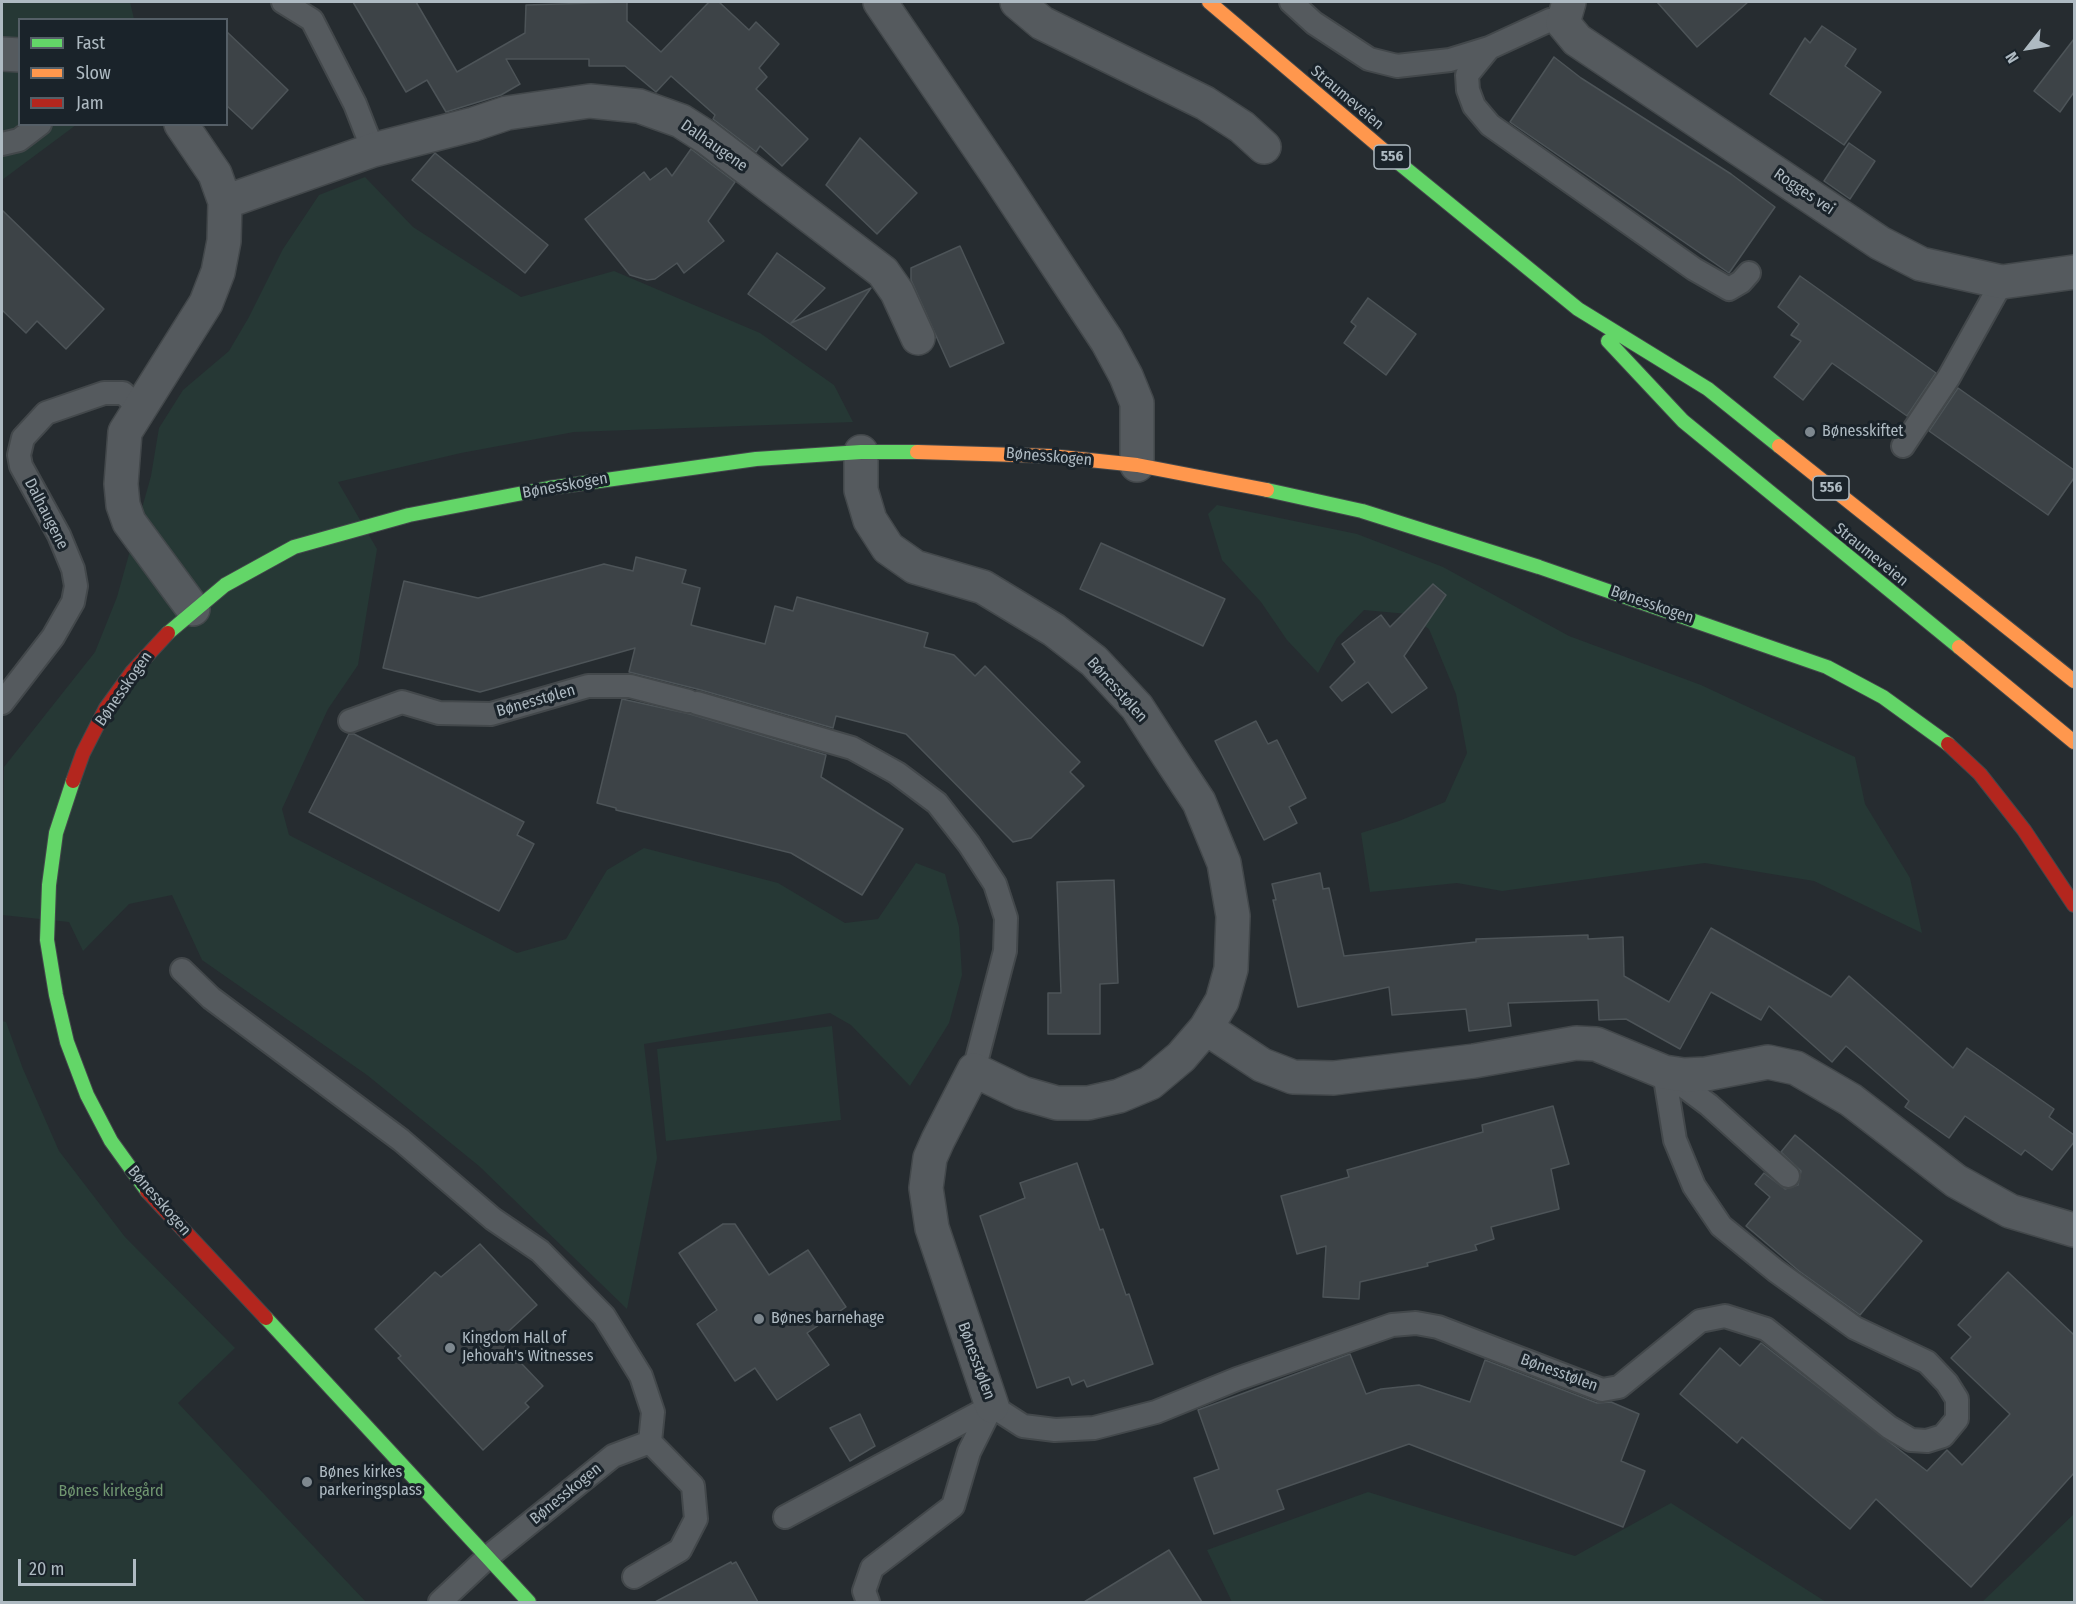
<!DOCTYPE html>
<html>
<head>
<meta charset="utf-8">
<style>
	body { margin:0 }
	#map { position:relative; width:2076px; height:1604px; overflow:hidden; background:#262c30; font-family:"Fira Sans Condensed",sans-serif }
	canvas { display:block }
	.frame { position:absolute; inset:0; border:3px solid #aebac2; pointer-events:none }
	.legend { position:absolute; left:18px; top:18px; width:210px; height:108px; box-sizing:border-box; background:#1a232a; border:2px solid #555f67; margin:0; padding:8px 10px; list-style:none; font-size:18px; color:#aebac2 }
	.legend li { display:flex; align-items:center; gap:12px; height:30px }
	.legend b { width:30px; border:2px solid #555f67 }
	.north { position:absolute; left:1998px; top:18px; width:60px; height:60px; -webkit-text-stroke:4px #1a232a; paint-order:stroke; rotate:239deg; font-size:16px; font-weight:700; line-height:24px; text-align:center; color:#aebac2 }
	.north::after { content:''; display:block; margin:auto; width:21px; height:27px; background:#aebac2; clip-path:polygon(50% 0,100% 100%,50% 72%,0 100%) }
	.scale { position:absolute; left:18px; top:1559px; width:118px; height:27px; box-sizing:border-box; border:3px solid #aebac2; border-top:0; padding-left:8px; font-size:18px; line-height:21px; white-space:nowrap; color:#aebac2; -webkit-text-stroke:4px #1a232a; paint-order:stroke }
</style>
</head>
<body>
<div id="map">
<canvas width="2076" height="1604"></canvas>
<div class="frame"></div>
<ul class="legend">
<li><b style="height:8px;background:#63d668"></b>Fast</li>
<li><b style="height:8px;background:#ff974d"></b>Slow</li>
<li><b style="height:8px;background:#b3261e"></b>Jam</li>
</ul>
<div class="north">N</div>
<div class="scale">20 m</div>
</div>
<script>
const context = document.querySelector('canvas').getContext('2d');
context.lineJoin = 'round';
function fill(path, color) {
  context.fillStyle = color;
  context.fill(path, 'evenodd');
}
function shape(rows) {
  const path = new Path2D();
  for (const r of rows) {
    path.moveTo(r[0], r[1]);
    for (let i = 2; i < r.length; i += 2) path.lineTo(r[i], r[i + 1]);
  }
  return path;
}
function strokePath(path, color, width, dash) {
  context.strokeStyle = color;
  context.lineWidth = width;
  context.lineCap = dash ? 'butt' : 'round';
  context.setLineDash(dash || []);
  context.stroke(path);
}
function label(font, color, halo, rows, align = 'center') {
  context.font = font + ' "Fira Sans Condensed",sans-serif';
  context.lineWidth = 6;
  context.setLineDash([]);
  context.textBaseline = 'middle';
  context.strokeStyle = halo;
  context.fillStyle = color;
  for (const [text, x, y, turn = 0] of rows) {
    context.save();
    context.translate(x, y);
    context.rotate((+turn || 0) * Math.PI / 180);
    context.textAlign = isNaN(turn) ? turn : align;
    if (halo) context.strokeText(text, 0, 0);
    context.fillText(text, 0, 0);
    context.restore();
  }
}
fill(shape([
	[2,2,130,2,134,19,20,20,20,124,76,125,2,180],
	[365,177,413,227,521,297,614,271,760,333,834,385,853,422,574,432,461,453,338,482,377,549,358,665,328,709,282,809,289,835,517,953,566,939,607,870,644,848,778,883,845,923,878,919,916,863,945,874,959,927,962,975,949,1023,910,1086,851,1025,830,1013,644,1044,657,1158,627,1309,479,1166,367,1075,202,960,172,895,129,904,83,951,69,922,2,915,4,767,95,652,117,597,151,476,159,428,183,390,229,351,249,317,283,249,319,195],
	[1217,505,1357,534,1443,567,1569,636,1701,685,1855,757,1865,804,1910,878,1922,933,1814,881,1705,863,1502,891,1457,883,1370,892,1361,833,1399,821,1445,802,1467,753,1456,694,1429,629,1408,614,1364,610,1337,638,1318,673,1287,640,1261,602,1222,560,1208,514],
	[2,1021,6,1022,23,1069,59,1151,125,1237,235,1348,178,1403,366,1602,2,1602],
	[832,1026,841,1120,666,1141,657,1049],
	[1368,1492,1575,1556,1671,1503,1826,1602,1232,1602,1207,1550],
	[2074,1514,2074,1602,1982,1602]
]), '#263835');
const building = shape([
	[353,2,416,2,457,72,525,33,526,5,627,2,627,21,661,52,709,2,719,2,749,30,756,22,779,44,759,68,767,77,756,89,808,139,782,166,760,146,756,152,713,119,715,115,671,76,656,92,625,66,589,66,589,59,506,59,520,84,501,95,446,112,427,80,406,92,353,2],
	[1657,2,1748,2,1697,47,1657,2],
	[1822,26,1856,49,1845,66,1881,92,1844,145,1770,94,1805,38,1810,43,1822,26],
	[226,31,288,90,252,129,226,105,226,31],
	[2074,39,2074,92,2060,112,2034,91,2074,39],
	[1554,57,1581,78,1731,174,1775,207,1729,273,1510,122,1554,57],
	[860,138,917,193,877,234,826,185,860,138],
	[1849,143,1875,161,1850,199,1824,181,1849,143],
	[691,149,735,182,708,221,724,241,684,273,677,263,655,279,647,280,630,275,585,219,644,172,650,180,666,168,672,176,691,149],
	[435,153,548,245,525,273,412,180,435,153],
	[2,210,104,309,66,349,37,321,26,333,2,310,2,210],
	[960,246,1004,343,950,367,911,280,911,268,960,246],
	[777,253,825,288,791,323,871,288,826,350,748,294,777,253],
	[1800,276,1936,373,1907,416,1832,363,1803,400,1774,377,1801,341,1791,335,1799,324,1778,307,1800,276],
	[1368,298,1416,334,1386,375,1344,343,1356,326,1351,322,1368,298],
	[1958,388,2074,470,2074,478,2048,515,1929,431,1958,388],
	[1101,543,1225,599,1203,646,1080,589,1101,543],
	[636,557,686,570,682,583,700,588,691,625,765,644,775,606,793,611,797,597,928,633,924,647,954,655,975,676,985,666,1080,762,1070,772,1084,786,1031,838,1013,842,906,734,836,716,833,728,701,690,629,672,635,648,480,692,383,668,404,581,478,598,604,564,633,571,636,557],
	[1433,584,1446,595,1404,656,1427,688,1392,713,1368,682,1342,701,1330,687,1355,662,1342,644,1381,615,1390,627,1433,584],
	[622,699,690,714,826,755,821,777,903,829,862,895,791,853,616,810,616,808,597,803,622,699],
	[1256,721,1268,744,1277,740,1306,798,1289,807,1297,823,1264,840,1215,741,1256,721],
	[349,734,354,734,524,822,517,835,534,844,499,911,309,812,349,734],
	[1320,873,1323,889,1329,888,1344,956,1476,942,1476,939,1588,935,1588,939,1623,937,1624,976,1669,1002,1711,928,1831,997,1849,976,1953,1068,1967,1048,2054,1109,2049,1117,2074,1135,2074,1142,2052,1170,2025,1150,2021,1155,1965,1116,1949,1138,1905,1107,1909,1101,1846,1046,1832,1062,1769,1006,1761,1020,1711,992,1680,1049,1626,1019,1599,1020,1598,1000,1508,1003,1511,1026,1469,1031,1466,1009,1392,1015,1389,987,1298,1007,1273,900,1276,900,1272,884,1320,873],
	[1114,880,1118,983,1100,984,1100,1034,1048,1034,1048,993,1061,993,1057,882,1114,880],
	[1553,1106,1569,1164,1551,1169,1559,1209,1491,1227,1494,1239,1475,1245,1477,1250,1427,1263,1428,1266,1360,1282,1359,1299,1323,1297,1326,1246,1297,1254,1281,1196,1349,1177,1347,1170,1483,1132,1482,1125,1553,1106],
	[1795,1135,1922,1241,1860,1315,1799,1271,1746,1226,1770,1197,1755,1184,1764,1173,1785,1189,1798,1185,1801,1171,1781,1152,1795,1135],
	[1077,1163,1100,1230,1103,1229,1126,1295,1129,1294,1153,1364,1087,1387,1084,1380,1072,1385,1069,1377,1037,1388,980,1216,1025,1198,1020,1183,1077,1163],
	[723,1224,735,1224,769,1275,808,1250,846,1307,807,1333,829,1365,777,1400,755,1368,735,1381,697,1324,717,1310,679,1253,723,1224],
	[480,1244,537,1305,499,1340,543,1386,525,1403,529,1407,483,1450,398,1358,401,1356,375,1329,435,1272,441,1277,480,1244],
	[2008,1272,2074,1335,2074,1473,1971,1587,1876,1499,1850,1529,1742,1437,1737,1443,1680,1394,1720,1348,1740,1366,1761,1343,1927,1471,1947,1450,1962,1465,2010,1414,1951,1358,1971,1337,1958,1325,2008,1272],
	[1350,1354,1366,1394,1381,1389,1419,1385,1470,1402,1485,1360,1597,1403,1611,1402,1639,1414,1621,1461,1645,1471,1623,1527,1409,1444,1277,1490,1284,1509,1214,1534,1194,1478,1219,1469,1198,1410,1350,1354],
	[860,1414,875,1446,850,1461,830,1428,860,1414],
	[1169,1550,1202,1602,1084,1602,1169,1550],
	[731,1562,732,1564,736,1562,758,1602,655,1602,731,1562]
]);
fill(building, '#3d4347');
strokePath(building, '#4d5458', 1.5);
const lane = shape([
	[283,2,312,20,355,104,373,150],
	[1291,2,1314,23,1369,59,1397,66,1450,60,1489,48,1550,20,1563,23],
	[1489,48,1467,75,1468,90,1474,106,1490,125,1694,269,1729,289,1741,282,1749,273],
	[2,144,19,140,40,124],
	[1903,446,1949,377,2002,282],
	[2,703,53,637,73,602,76,586,73,569,59,535,21,466,19,455,23,438,46,413,104,393,123,393,139,407],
	[697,703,852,748,897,773,937,803,969,844,995,884,1006,918,1005,951,974,1070],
	[350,721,402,702,439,713,491,714,588,686,630,686,688,701],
	[182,970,211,998,401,1140,493,1219,540,1251,604,1316,641,1376,653,1412,650,1442],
	[1666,1073,1709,1105,1788,1176],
	[992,1406,1023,1426,1055,1430,1094,1428,1156,1412,1237,1379,1392,1325,1416,1323,1438,1327,1602,1390,1619,1387,1700,1321,1725,1316,1766,1329,1889,1427,1911,1440,1927,1441,1943,1436,1957,1419,1957,1399,1947,1383,1927,1362,1855,1328,1776,1271,1721,1226,1694,1186,1675,1140,1664,1072],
	[785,1517,992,1406],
	[634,1577,680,1550,696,1519,693,1486,650,1442],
	[440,1602,489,1556,613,1456,650,1442],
	[868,1602,864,1591,872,1568,953,1506,969,1452,992,1406]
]);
const street = shape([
	[880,2,999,177,1107,341,1126,376,1137,403,1137,465],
	[1017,2,1042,23,1205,103,1242,127,1264,147],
	[1569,2,1563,23,1577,40,1880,243,1921,264,2002,282,2074,272],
	[2,54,20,55],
	[181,124,215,174,225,202,224,241,218,272,206,303,125,432,121,484,123,505,129,522,193,609],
	[225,202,373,150,474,124,507,113,590,101,639,106,681,121,706,137,883,272,897,292,918,338],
	[861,452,861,490,870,520,888,548,915,567,983,587,1054,630,1094,661,1137,707,1168,755,1199,802,1224,863,1233,916,1231,969,1222,1001,1206,1028,1262,1065,1293,1077,1334,1078,1474,1061,1576,1043,1596,1044,1664,1072,1684,1075,1706,1074,1768,1062,1796,1068,1851,1100,1956,1181,2010,1211,2074,1230],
	[992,1406,932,1228,926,1188,930,1158,938,1140,974,1070,1022,1093,1057,1103,1088,1103,1119,1096,1150,1083,1181,1057,1206,1028]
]);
const fast = shape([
	[1394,159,1578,309,1708,389,1779,446],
	[1608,341,1683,421,1959,647],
	[1267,490,1362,511,1539,567,1827,667,1883,697,1948,744],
	[168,633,225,585,294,547,409,515,549,488,756,459,861,452,917,452],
	[73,781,56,833,49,885,47,940,56,995,67,1042,87,1095,111,1141,147,1191],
	[266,1318,529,1602]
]);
const slow = shape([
	[1209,2,1394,159],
	[1779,446,2074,681],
	[917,452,1051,456,1137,465,1267,490],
	[1959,647,2074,742]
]);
const jam = shape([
	[1948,744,1980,774,2024,830,2074,905],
	[73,781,83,753,106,708,132,672,168,633],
	[147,1191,266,1318]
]);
strokePath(lane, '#43484b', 26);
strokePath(street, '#43484b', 36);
strokePath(fast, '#43484b', 16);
strokePath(slow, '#43484b', 16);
strokePath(jam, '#43484b', 16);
strokePath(lane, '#555a5e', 22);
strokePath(street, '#555a5e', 33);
strokePath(fast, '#63d668', 14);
strokePath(slow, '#ff974d', 14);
strokePath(jam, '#b3261e', 14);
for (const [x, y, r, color] of [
	[1810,432,6,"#7e888f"],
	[759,1319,6,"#7e888f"],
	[450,1348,6,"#7e888f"],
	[307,1482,6,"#7e888f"]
]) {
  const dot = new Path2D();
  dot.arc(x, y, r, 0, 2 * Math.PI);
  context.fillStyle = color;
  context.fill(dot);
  strokePath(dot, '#1a232a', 2);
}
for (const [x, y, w] of [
	[1392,157,36],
	[1831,488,36]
]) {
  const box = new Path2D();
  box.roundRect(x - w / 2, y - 12, w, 24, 4.5);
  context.fillStyle = '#1a232a';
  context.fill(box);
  strokePath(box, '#aebac2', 1.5);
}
label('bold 15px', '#aebac2', null, [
	["556",1392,157],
	["556",1831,488]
]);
label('16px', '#aebac2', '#1a232a', [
	["Straumeveien",1347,98,40],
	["Dalhaugene",714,146,35],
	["Rogges vei",1804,192,34],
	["Bønesskogen",1049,457,5],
	["Bønesskogen",565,486,-10],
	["Dalhaugene",46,514,63],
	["Straumeveien",1871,555,39],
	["Bønesskogen",1652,605,19],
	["Bønesskogen",124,689,-55],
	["Bønesstølen",1117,690,48],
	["Bønesstølen",536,701,-16],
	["Bønesskogen",159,1201,49],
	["Bønesstølen",976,1361,70],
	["Bønesstølen",1559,1373,20],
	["Bønesskogen",566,1494,-39]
]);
label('16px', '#aebac2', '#1a232a', [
	["Bønesskiftet",1822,432],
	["Bønes barnehage",771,1319],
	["Kingdom Hall of",462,1339],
	["Jehovah's Witnesses",462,1357],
	["Bønes kirkes",319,1473],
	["parkeringsplass",319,1491]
], 'left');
label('16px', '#709670', '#1a232a', [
	["Bønes kirkegård",111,1492]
]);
</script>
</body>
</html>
